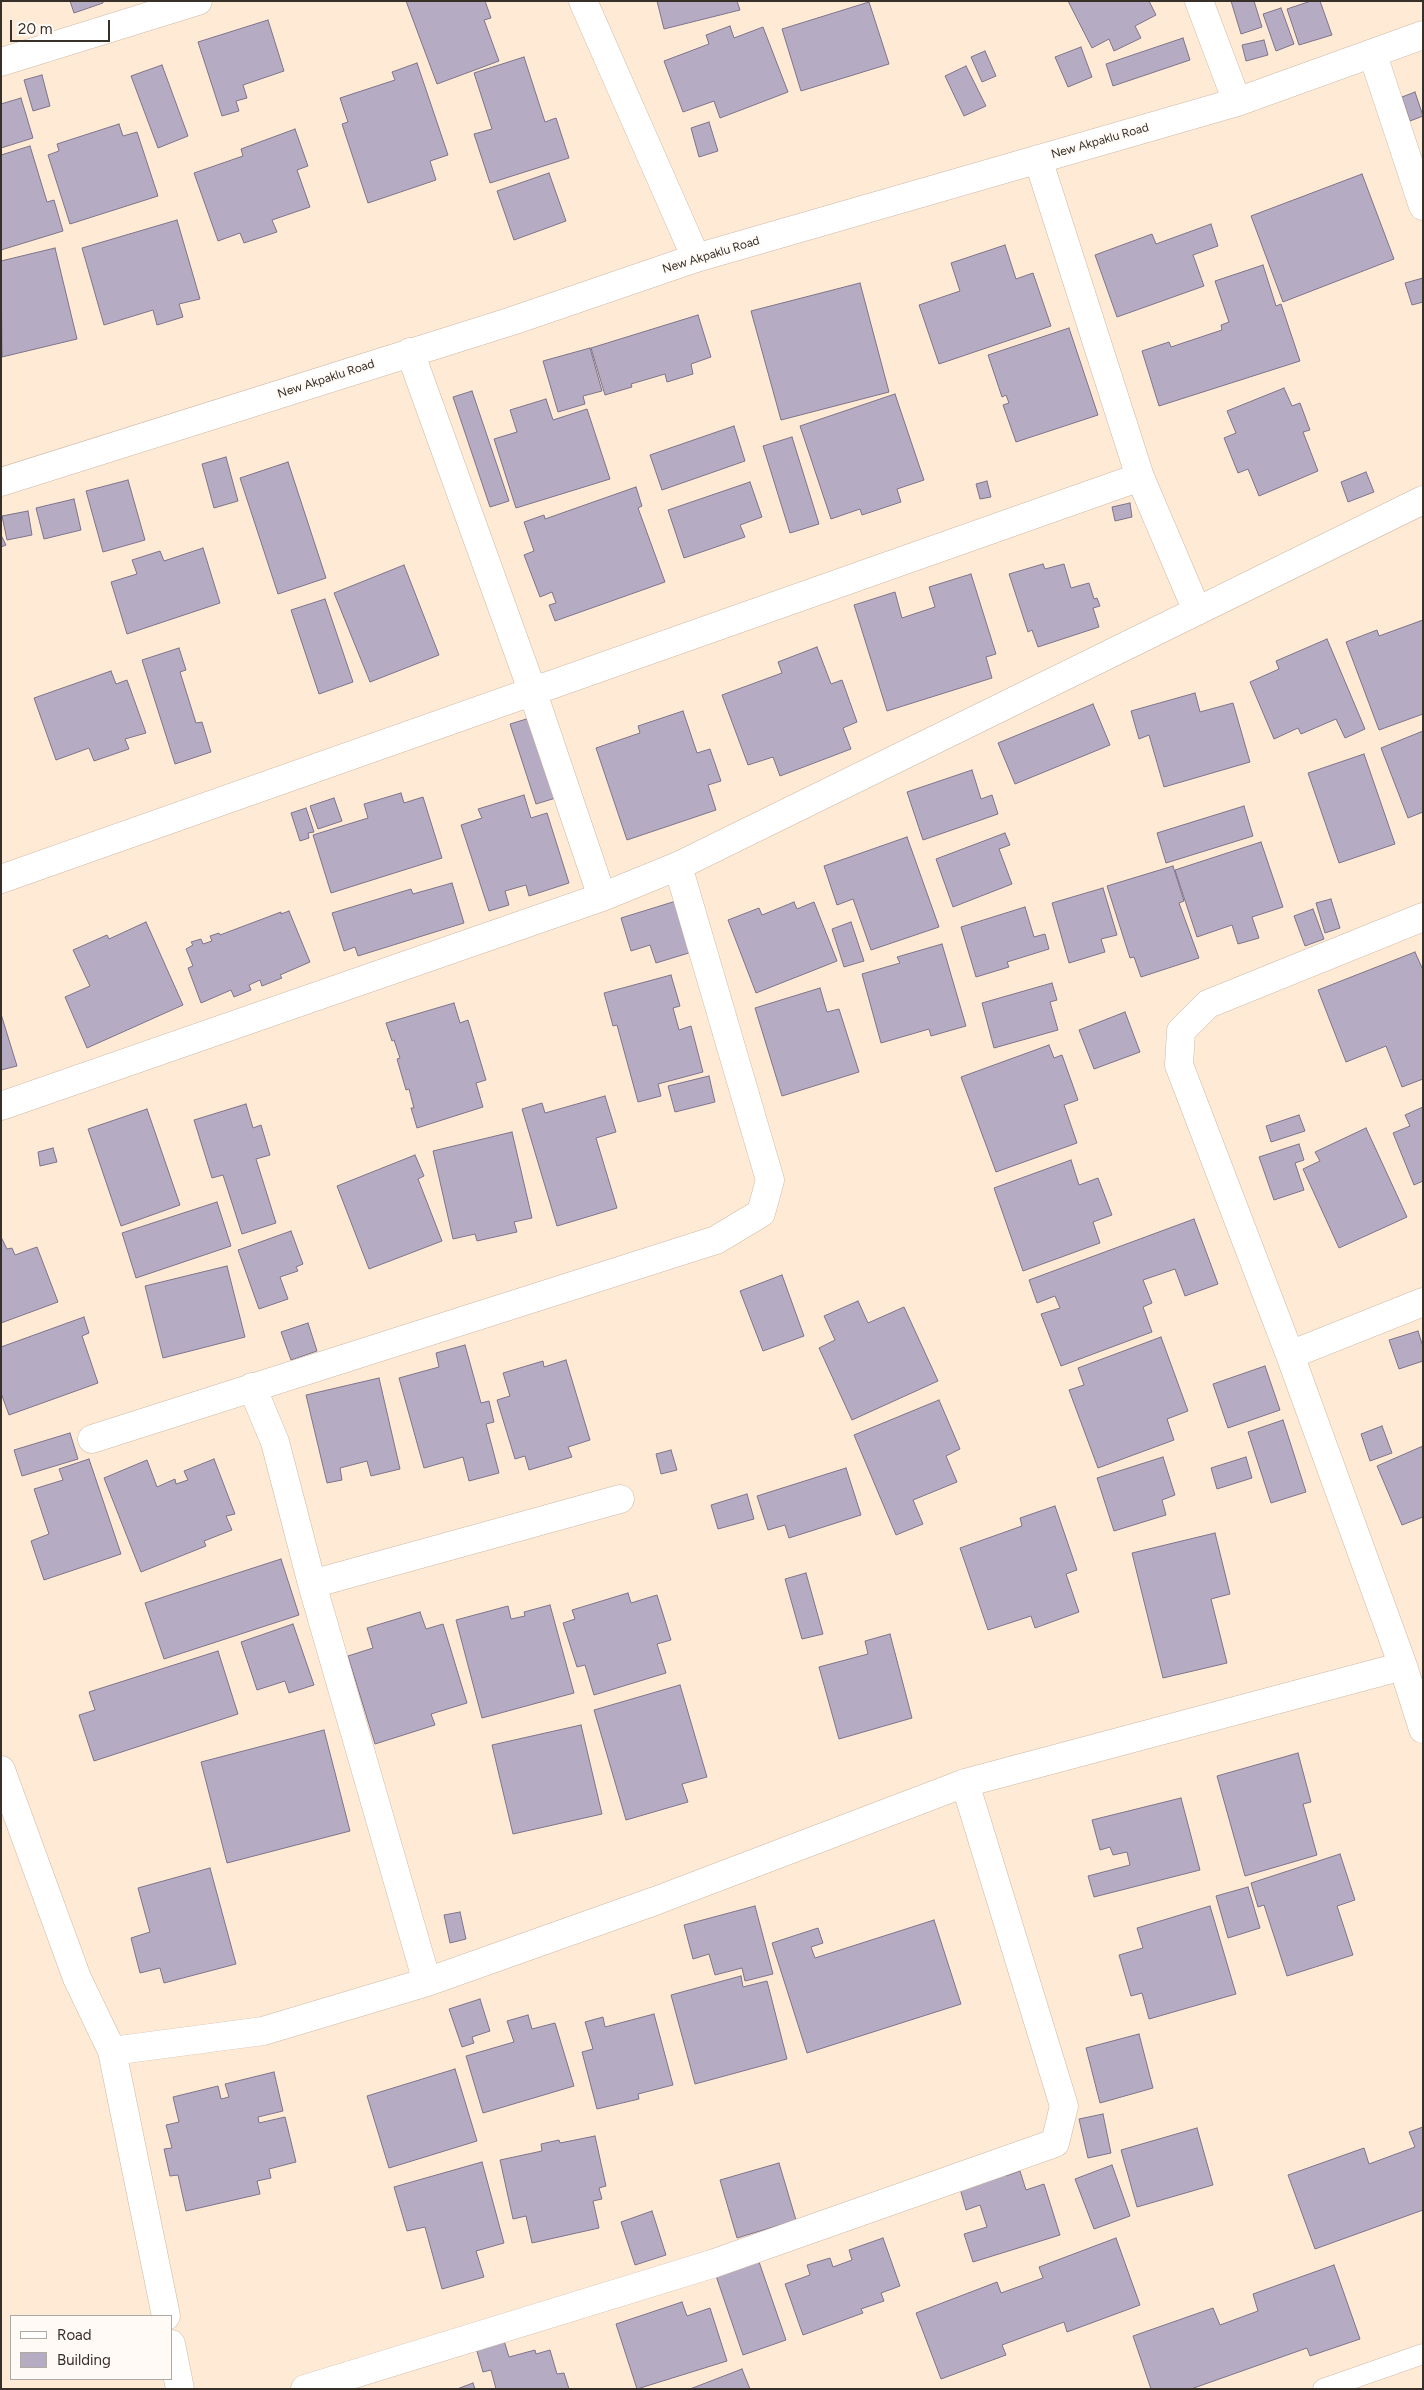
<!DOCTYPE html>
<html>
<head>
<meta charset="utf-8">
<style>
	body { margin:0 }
	#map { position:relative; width:1424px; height:2390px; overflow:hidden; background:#ffead5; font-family:Figtree,sans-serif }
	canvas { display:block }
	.frame { position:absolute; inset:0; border:2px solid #373028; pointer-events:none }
	.legend { position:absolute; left:10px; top:2315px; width:162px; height:65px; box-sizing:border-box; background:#fffaf6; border:1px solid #afa9a4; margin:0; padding:6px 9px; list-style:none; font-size:15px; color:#373028 }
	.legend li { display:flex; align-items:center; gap:10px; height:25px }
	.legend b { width:25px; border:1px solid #afa9a4 }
	.scale { position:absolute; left:10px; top:20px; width:100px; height:22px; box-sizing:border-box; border:2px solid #373028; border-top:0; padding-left:6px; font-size:15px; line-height:18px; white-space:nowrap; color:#373028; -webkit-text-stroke:4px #fffaf6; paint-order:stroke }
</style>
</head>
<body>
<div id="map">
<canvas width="1424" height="2390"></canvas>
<div class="frame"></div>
<ul class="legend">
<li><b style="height:6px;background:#fff"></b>Road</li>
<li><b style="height:14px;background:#b5abc2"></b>Building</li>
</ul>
<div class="scale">20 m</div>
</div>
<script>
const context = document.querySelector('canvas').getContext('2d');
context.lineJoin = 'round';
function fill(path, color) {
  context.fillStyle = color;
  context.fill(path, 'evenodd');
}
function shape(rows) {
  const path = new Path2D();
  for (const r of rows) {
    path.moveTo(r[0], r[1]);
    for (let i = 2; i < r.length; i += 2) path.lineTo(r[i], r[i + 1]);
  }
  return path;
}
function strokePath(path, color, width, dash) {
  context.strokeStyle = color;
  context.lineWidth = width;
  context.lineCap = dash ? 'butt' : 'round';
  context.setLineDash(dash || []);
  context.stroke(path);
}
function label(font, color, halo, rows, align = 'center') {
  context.font = font + ' Figtree,sans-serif';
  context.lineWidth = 4;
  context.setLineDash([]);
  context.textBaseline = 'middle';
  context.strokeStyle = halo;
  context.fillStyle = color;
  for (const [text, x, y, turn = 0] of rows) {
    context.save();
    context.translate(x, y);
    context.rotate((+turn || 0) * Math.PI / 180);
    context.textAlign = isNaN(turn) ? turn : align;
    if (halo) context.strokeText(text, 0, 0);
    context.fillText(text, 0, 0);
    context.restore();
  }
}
const building = shape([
	[70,1,103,1,103,3,74,13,70,1],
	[406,1,485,1,491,18,484,20,499,61,437,84,406,1],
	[657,1,737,1,740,10,664,29,657,1],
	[1068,1,1149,1,1156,15,1135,26,1141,38,1114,51,1109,39,1092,48,1068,1],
	[1231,1,1254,1,1262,27,1241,34,1231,1],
	[1311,1,1320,1,1332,35,1299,45,1287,9,1311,1],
	[869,2,889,64,801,91,782,29,869,2],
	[1281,8,1294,44,1276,51,1263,14,1281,8],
	[268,20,284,71,243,85,247,98,236,101,239,111,222,116,198,42,268,20],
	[730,26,734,38,763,27,788,92,720,118,714,101,683,112,664,61,709,44,706,35,730,26],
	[1183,38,1190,60,1113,86,1106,64,1183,38],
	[1264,40,1268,55,1246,61,1242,45,1264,40],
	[1081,47,1092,77,1068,87,1055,57,1081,47],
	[985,51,996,76,982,82,971,57,985,51],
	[524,57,545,122,556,118,569,158,490,183,474,134,492,129,474,73,524,57],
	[417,63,448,155,430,161,436,180,368,203,342,124,348,122,340,98,395,80,392,72,417,63],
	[162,65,188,136,158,148,131,76,162,65],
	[966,66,986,106,964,116,945,76,966,66],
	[42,75,50,106,33,111,24,80,42,75],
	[1415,92,1423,116,1410,121,1402,97,1415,92],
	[21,98,33,138,1,148,1,104,21,98],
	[709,122,718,151,699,157,691,128,709,122],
	[119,124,123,136,137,132,158,196,70,224,48,155,59,151,57,144,119,124],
	[295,129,308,166,297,170,310,207,272,220,277,232,244,243,240,233,218,241,194,173,243,156,241,149,295,129],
	[30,146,47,202,54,200,63,231,1,250,1,155,30,146],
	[549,173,566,221,514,240,497,191,549,173],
	[1362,174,1394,259,1283,302,1251,216,1362,174],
	[177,220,200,299,179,304,183,317,157,325,153,310,104,325,82,248,177,220],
	[1211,224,1218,246,1193,255,1204,286,1117,317,1095,255,1152,234,1156,244,1211,224],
	[1005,245,1016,279,1033,273,1051,326,939,364,919,305,960,291,951,263,1005,245],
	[55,248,77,339,2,357,1,261,55,248],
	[1263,265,1276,306,1281,304,1300,361,1159,406,1142,351,1169,342,1171,347,1222,330,1221,325,1229,322,1215,281,1263,265],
	[1423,278,1423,302,1412,305,1405,283,1423,278],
	[860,283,889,392,781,420,751,311,860,283],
	[698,315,711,357,691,364,693,374,667,382,665,374,631,384,632,387,605,395,591,348,698,315],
	[1069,328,1098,415,1016,442,1003,405,1009,403,1006,395,1002,397,988,355,1069,328],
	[590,348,602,391,583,396,585,404,558,412,543,361,590,348],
	[1284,388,1292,406,1300,403,1310,430,1303,432,1318,471,1259,496,1248,469,1238,473,1224,438,1236,433,1227,411,1284,388],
	[472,391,509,501,490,507,453,397,472,391],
	[895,394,924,480,897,489,901,502,862,515,860,509,831,519,800,426,895,394],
	[546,399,553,420,587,409,610,479,516,508,494,439,517,432,510,410,546,399],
	[734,426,745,461,662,490,650,455,734,426],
	[792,437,819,524,790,533,763,446,792,437],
	[226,457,238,501,214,508,202,464,226,457],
	[288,462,326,578,278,594,240,478,288,462],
	[1366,472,1374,492,1348,502,1341,482,1366,472],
	[128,480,145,540,103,552,86,491,128,480],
	[987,481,991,497,980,499,976,484,987,481],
	[750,482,762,517,740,525,745,537,684,558,668,510,750,482],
	[636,487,642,506,638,508,665,582,555,621,549,605,556,603,552,592,540,597,524,555,534,551,524,522,544,515,545,519,636,487],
	[74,499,81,530,44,539,36,508,74,499],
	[1130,503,1132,517,1115,521,1112,507,1130,503],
	[28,511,32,535,7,540,2,516,28,511],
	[1,535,6,545,1,547,1,535],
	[203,548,220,603,127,634,111,582,137,574,132,560,160,551,164,561,203,548],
	[1043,564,1045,569,1064,564,1071,588,1089,583,1094,599,1097,598,1100,606,1093,608,1099,627,1038,647,1032,630,1028,632,1009,574,1043,564],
	[404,565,439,655,370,682,334,593,404,565],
	[971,574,996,654,986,657,992,678,887,711,854,605,895,592,902,618,935,607,929,587,971,574],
	[325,599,353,682,319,694,291,610,325,599],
	[1423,620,1423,714,1379,730,1346,642,1377,630,1379,636,1423,620],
	[1327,639,1365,729,1345,738,1336,719,1301,734,1298,728,1274,739,1250,682,1279,669,1276,661,1327,639],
	[817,647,831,684,842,680,857,722,843,728,851,749,780,776,773,757,748,765,722,695,782,673,778,662,817,647],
	[179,648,186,670,180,672,196,723,202,722,211,752,175,764,142,660,179,648],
	[111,671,116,684,127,680,146,733,125,739,129,749,94,761,89,748,56,760,34,698,111,671],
	[1195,693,1200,712,1233,703,1250,762,1164,787,1149,735,1139,739,1131,711,1195,693],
	[1093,704,1110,745,1015,784,998,743,1093,704],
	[683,711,697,753,710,749,721,781,708,785,716,810,627,840,596,748,640,733,638,726,683,711],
	[533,717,559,797,536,804,510,724,533,717],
	[1423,731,1423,812,1408,818,1381,748,1423,731],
	[1364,754,1395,844,1339,863,1308,773,1364,754],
	[972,770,981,799,992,795,998,814,923,840,907,792,972,770],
	[401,793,404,803,423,797,442,858,331,893,313,835,368,818,364,804,401,793],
	[524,795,531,818,547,813,569,883,529,896,526,885,505,891,509,905,489,911,461,825,482,818,478,809,524,795],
	[334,798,342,821,318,829,310,806,334,798],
	[1244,806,1253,836,1166,863,1157,833,1244,806],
	[306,808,314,832,308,833,309,838,300,841,291,813,306,808],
	[1005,833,1010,845,999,849,1012,884,953,907,936,859,1005,833],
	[907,837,939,927,871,950,853,899,837,905,824,866,907,837],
	[1261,842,1283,907,1252,917,1259,938,1238,944,1232,925,1197,937,1175,870,1261,842],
	[1173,866,1184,901,1179,903,1199,958,1141,977,1134,957,1130,958,1107,886,1173,866],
	[452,883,464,923,358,956,355,947,344,951,332,913,411,889,413,894,452,883],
	[1103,888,1117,935,1101,939,1105,952,1069,963,1052,903,1103,888],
	[1331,899,1340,928,1325,933,1316,903,1331,899],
	[676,901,692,952,656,963,650,945,631,951,621,918,676,901],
	[794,902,797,909,814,902,837,961,756,993,728,920,759,908,762,915,794,902],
	[1025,907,1034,937,1045,934,1049,949,1007,962,1009,967,976,977,961,927,1025,907],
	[1313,909,1324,939,1305,946,1294,916,1313,909],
	[289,911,310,962,280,975,282,978,262,986,260,980,249,985,251,990,234,997,231,990,201,1003,188,968,193,966,186,949,193,945,191,942,201,939,203,944,212,941,210,936,219,933,220,935,281,912,281,914,289,911],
	[146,922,183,1005,87,1048,65,997,90,986,73,950,107,935,109,939,146,922],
	[851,922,864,961,844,967,832,929,851,922],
	[942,944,966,1026,931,1036,929,1029,881,1043,862,974,900,963,897,957,942,944],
	[1415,952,1423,970,1423,1079,1402,1087,1386,1046,1346,1062,1318,990,1415,952],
	[671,975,680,1006,673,1008,679,1030,691,1026,703,1072,658,1084,661,1096,638,1102,617,1025,613,1026,604,993,671,975],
	[1052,983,1057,1000,1050,1002,1058,1030,994,1048,982,1003,1052,983],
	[820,988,827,1012,839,1009,859,1072,782,1096,755,1008,820,988],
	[454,1003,460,1023,468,1020,486,1080,476,1083,483,1107,417,1128,411,1108,414,1108,409,1089,406,1090,397,1059,400,1058,394,1040,392,1041,386,1023,454,1003],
	[1125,1012,1140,1052,1094,1069,1079,1030,1125,1012],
	[1,1014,17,1066,1,1070,1,1014],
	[1049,1045,1054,1058,1062,1055,1078,1100,1064,1105,1077,1143,996,1172,961,1077,1049,1045],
	[709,1076,715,1102,675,1112,668,1086,709,1076],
	[605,1096,616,1132,596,1138,617,1208,557,1226,522,1109,542,1103,545,1113,605,1096],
	[246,1104,253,1128,261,1125,270,1155,256,1159,276,1223,242,1234,223,1175,212,1178,194,1120,246,1104],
	[1423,1107,1423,1181,1414,1185,1393,1133,1410,1126,1405,1115,1423,1107],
	[147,1109,180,1205,121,1226,88,1129,147,1109],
	[1299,1115,1305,1131,1271,1142,1266,1126,1299,1115],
	[1366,1128,1407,1217,1339,1248,1303,1169,1320,1161,1315,1152,1366,1128],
	[512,1132,532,1218,514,1222,517,1232,477,1241,475,1234,453,1239,433,1151,512,1132],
	[1299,1144,1304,1160,1295,1163,1304,1190,1274,1200,1259,1157,1299,1144],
	[53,1148,57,1162,40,1166,38,1152,53,1148],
	[415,1155,424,1176,418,1179,442,1241,369,1269,337,1186,415,1155],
	[1071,1160,1079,1185,1098,1178,1112,1215,1093,1222,1100,1243,1023,1271,994,1188,1071,1160],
	[217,1202,231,1246,136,1278,122,1233,217,1202],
	[1194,1219,1218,1284,1185,1296,1175,1269,1143,1280,1152,1303,1143,1307,1152,1332,1061,1366,1041,1314,1060,1308,1055,1296,1037,1303,1029,1280,1194,1219],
	[291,1231,303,1264,296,1267,298,1271,280,1277,288,1299,259,1309,238,1250,291,1231],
	[1,1237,7,1249,12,1248,15,1255,37,1247,58,1302,1,1323,1,1237],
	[227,1266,245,1337,163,1358,145,1286,227,1266],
	[782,1275,804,1336,763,1351,740,1291,782,1275],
	[858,1301,868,1323,904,1307,938,1381,852,1420,819,1348,835,1340,824,1316,858,1301],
	[84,1317,89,1333,82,1336,98,1383,9,1415,1,1393,1,1347,84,1317],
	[308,1323,317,1351,291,1360,281,1332,308,1323],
	[1418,1331,1423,1347,1423,1361,1399,1369,1389,1340,1418,1331],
	[1161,1337,1188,1411,1167,1419,1174,1440,1098,1468,1069,1390,1084,1385,1078,1368,1161,1337],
	[465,1345,481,1403,489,1401,494,1422,486,1424,499,1473,469,1481,463,1457,424,1468,399,1378,439,1367,436,1353,465,1345],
	[566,1360,590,1440,568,1447,572,1457,529,1470,525,1456,515,1459,497,1400,510,1396,503,1373,543,1361,544,1367,566,1360],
	[1265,1366,1280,1410,1228,1428,1213,1384,1265,1366],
	[379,1378,400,1469,371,1476,367,1461,340,1468,342,1480,327,1483,306,1395,379,1378],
	[939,1400,960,1449,946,1456,957,1482,913,1500,923,1524,896,1535,854,1435,939,1400],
	[1283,1420,1306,1492,1271,1503,1248,1432,1283,1420],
	[1382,1426,1392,1453,1370,1461,1361,1434,1382,1426],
	[70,1433,78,1459,22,1476,14,1450,70,1433],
	[1423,1446,1423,1517,1402,1525,1377,1466,1423,1446],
	[671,1450,677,1470,661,1474,656,1454,671,1450],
	[1163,1457,1175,1495,1162,1500,1166,1515,1114,1531,1097,1478,1163,1457],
	[1246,1457,1252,1478,1217,1489,1211,1468,1246,1457],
	[89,1459,121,1554,44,1580,31,1541,49,1534,34,1489,63,1480,59,1469,89,1459],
	[214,1459,235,1514,226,1516,232,1530,204,1541,206,1546,141,1572,104,1478,147,1460,157,1487,175,1479,176,1484,188,1480,184,1471,214,1459],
	[846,1468,861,1515,789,1538,785,1525,768,1530,757,1496,846,1468],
	[747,1494,754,1519,718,1529,711,1505,747,1494],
	[1055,1506,1077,1570,1066,1574,1079,1612,1035,1628,1031,1616,988,1630,960,1548,1022,1526,1020,1518,1055,1506],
	[1215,1533,1230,1594,1211,1599,1227,1663,1163,1678,1132,1553,1215,1533],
	[281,1559,299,1615,164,1659,145,1603,281,1559],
	[806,1573,823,1634,802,1639,785,1579,806,1573],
	[628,1593,631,1603,657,1595,671,1640,657,1644,666,1673,594,1695,585,1665,577,1667,563,1623,575,1619,572,1610,628,1593],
	[550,1605,574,1693,482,1718,456,1620,508,1606,511,1619,525,1616,524,1612,550,1605],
	[420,1612,426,1629,443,1624,467,1703,431,1714,435,1725,375,1744,348,1656,373,1648,367,1628,420,1612],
	[293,1624,314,1685,289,1693,285,1681,257,1690,241,1642,293,1624],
	[890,1634,912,1718,839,1739,819,1667,868,1654,865,1641,890,1634],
	[218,1651,238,1714,94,1761,79,1715,95,1710,89,1692,218,1651],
	[680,1685,707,1777,682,1784,688,1802,626,1820,594,1710,680,1685],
	[581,1725,602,1814,513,1834,492,1745,581,1725],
	[324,1730,350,1831,227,1863,201,1762,324,1730],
	[1298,1753,1311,1802,1303,1804,1317,1855,1245,1876,1217,1776,1298,1753],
	[1181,1798,1200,1870,1094,1897,1088,1876,1130,1865,1127,1852,1113,1855,1110,1847,1100,1850,1092,1820,1181,1798],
	[1340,1854,1355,1900,1337,1906,1353,1955,1287,1976,1264,1905,1258,1907,1251,1883,1340,1854],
	[210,1868,236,1964,164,1983,160,1968,140,1973,131,1938,150,1932,138,1888,210,1868],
	[1248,1887,1260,1928,1228,1938,1216,1896,1248,1887],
	[755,1906,773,1974,745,1981,742,1968,715,1975,709,1954,693,1959,684,1925,755,1906],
	[1210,1906,1236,1994,1149,2019,1142,1993,1131,1996,1119,1955,1143,1948,1137,1928,1210,1906],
	[460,1912,466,1939,450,1943,444,1915,460,1912],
	[934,1920,961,2004,807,2053,772,1943,818,1928,823,1943,811,1947,815,1958,934,1920],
	[741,1976,743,1987,767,1981,787,2059,695,2084,671,1995,741,1976],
	[480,1999,490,2031,472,2037,474,2043,462,2047,449,2009,480,1999],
	[654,2014,673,2085,638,2094,639,2099,597,2109,582,2052,593,2049,585,2022,603,2017,605,2027,654,2014],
	[528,2015,532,2029,555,2023,574,2086,483,2113,466,2056,514,2042,507,2021,528,2015],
	[1139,2034,1153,2088,1100,2103,1086,2048,1139,2034],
	[455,2069,477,2141,389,2168,367,2096,455,2069],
	[274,2072,283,2111,258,2117,259,2123,285,2117,296,2162,269,2169,271,2178,257,2181,260,2194,186,2211,178,2175,170,2176,164,2149,172,2148,166,2125,179,2122,173,2097,218,2086,221,2099,229,2097,225,2084,274,2072],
	[1103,2114,1111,2153,1088,2158,1079,2119,1103,2114],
	[1423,2127,1423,2210,1315,2249,1288,2175,1364,2148,1369,2164,1415,2147,1409,2132,1423,2127],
	[1197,2128,1213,2185,1137,2207,1121,2150,1197,2128],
	[595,2136,606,2186,599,2188,602,2199,593,2201,599,2228,532,2243,526,2216,513,2219,500,2160,542,2151,541,2144,559,2140,560,2143,595,2136],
	[482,2162,504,2243,476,2251,484,2277,442,2289,425,2227,407,2231,394,2187,482,2162],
	[779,2163,796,2220,737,2238,720,2180,779,2163],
	[1112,2165,1130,2216,1094,2229,1075,2179,1112,2165],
	[1004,2171,1006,2176,1020,2171,1026,2190,1044,2184,1060,2235,973,2262,964,2234,987,2227,980,2205,966,2210,959,2185,1004,2171],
	[652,2211,666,2255,635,2265,621,2222,652,2211],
	[883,2238,900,2286,881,2293,884,2301,861,2309,863,2313,803,2335,785,2284,810,2275,807,2265,830,2258,833,2267,852,2260,849,2250,883,2238],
	[1116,2238,1140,2305,1067,2332,1064,2322,1002,2345,1006,2355,941,2379,916,2313,997,2282,1001,2293,1043,2278,1039,2267,1116,2238],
	[757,2256,786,2340,743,2355,714,2270,757,2256],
	[1334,2265,1360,2339,1310,2356,1307,2348,1191,2389,1151,2389,1133,2336,1213,2308,1220,2325,1258,2311,1253,2294,1334,2265],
	[682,2302,687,2316,710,2308,727,2361,637,2389,616,2324,682,2302],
	[502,2334,509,2357,535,2350,536,2354,550,2350,557,2374,564,2373,569,2389,496,2389,491,2370,483,2372,474,2341,502,2334],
	[742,2369,750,2389,690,2389,742,2369],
	[473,2383,475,2389,457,2389,473,2383]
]);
fill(building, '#b5abc2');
strokePath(building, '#7e748b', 1);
const lane = shape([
	[1323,2389,1423,2354]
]);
const street = shape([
	[583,1,696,258],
	[1199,1,1237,102],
	[1373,55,1423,206],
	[1,62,198,1],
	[1038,159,1140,477,1197,611],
	[410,352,532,690,602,897],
	[1,482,512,321,696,258,1237,102,1423,35],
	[1,879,1140,477],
	[1423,917,1208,1004,1181,1031,1179,1065,1290,1355,1403,1666,1423,1729],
	[1,1106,602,897,678,866,1423,500],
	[1290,1355,1423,1302],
	[252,1387,275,1442,312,1584,427,1982],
	[92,1439,716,1240,761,1213,770,1180,678,866],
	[312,1584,620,1499],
	[1,1770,77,1978,112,2051,166,2316],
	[112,2051,263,2031,427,1982,655,1901,965,1783,1403,1666],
	[171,2344,180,2389],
	[305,2389,712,2264,1055,2143,1064,2106,965,1783]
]);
strokePath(lane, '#ccb9a5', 21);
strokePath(street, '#ccb9a5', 29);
strokePath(lane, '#fff', 20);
strokePath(street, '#fff', 28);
label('12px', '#373028', '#fffaf6', [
	["New Akpaklu Road",1100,141,-16],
	["New Akpaklu Road",711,255,-17],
	["New Akpaklu Road",326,379,-18]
]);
</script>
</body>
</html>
